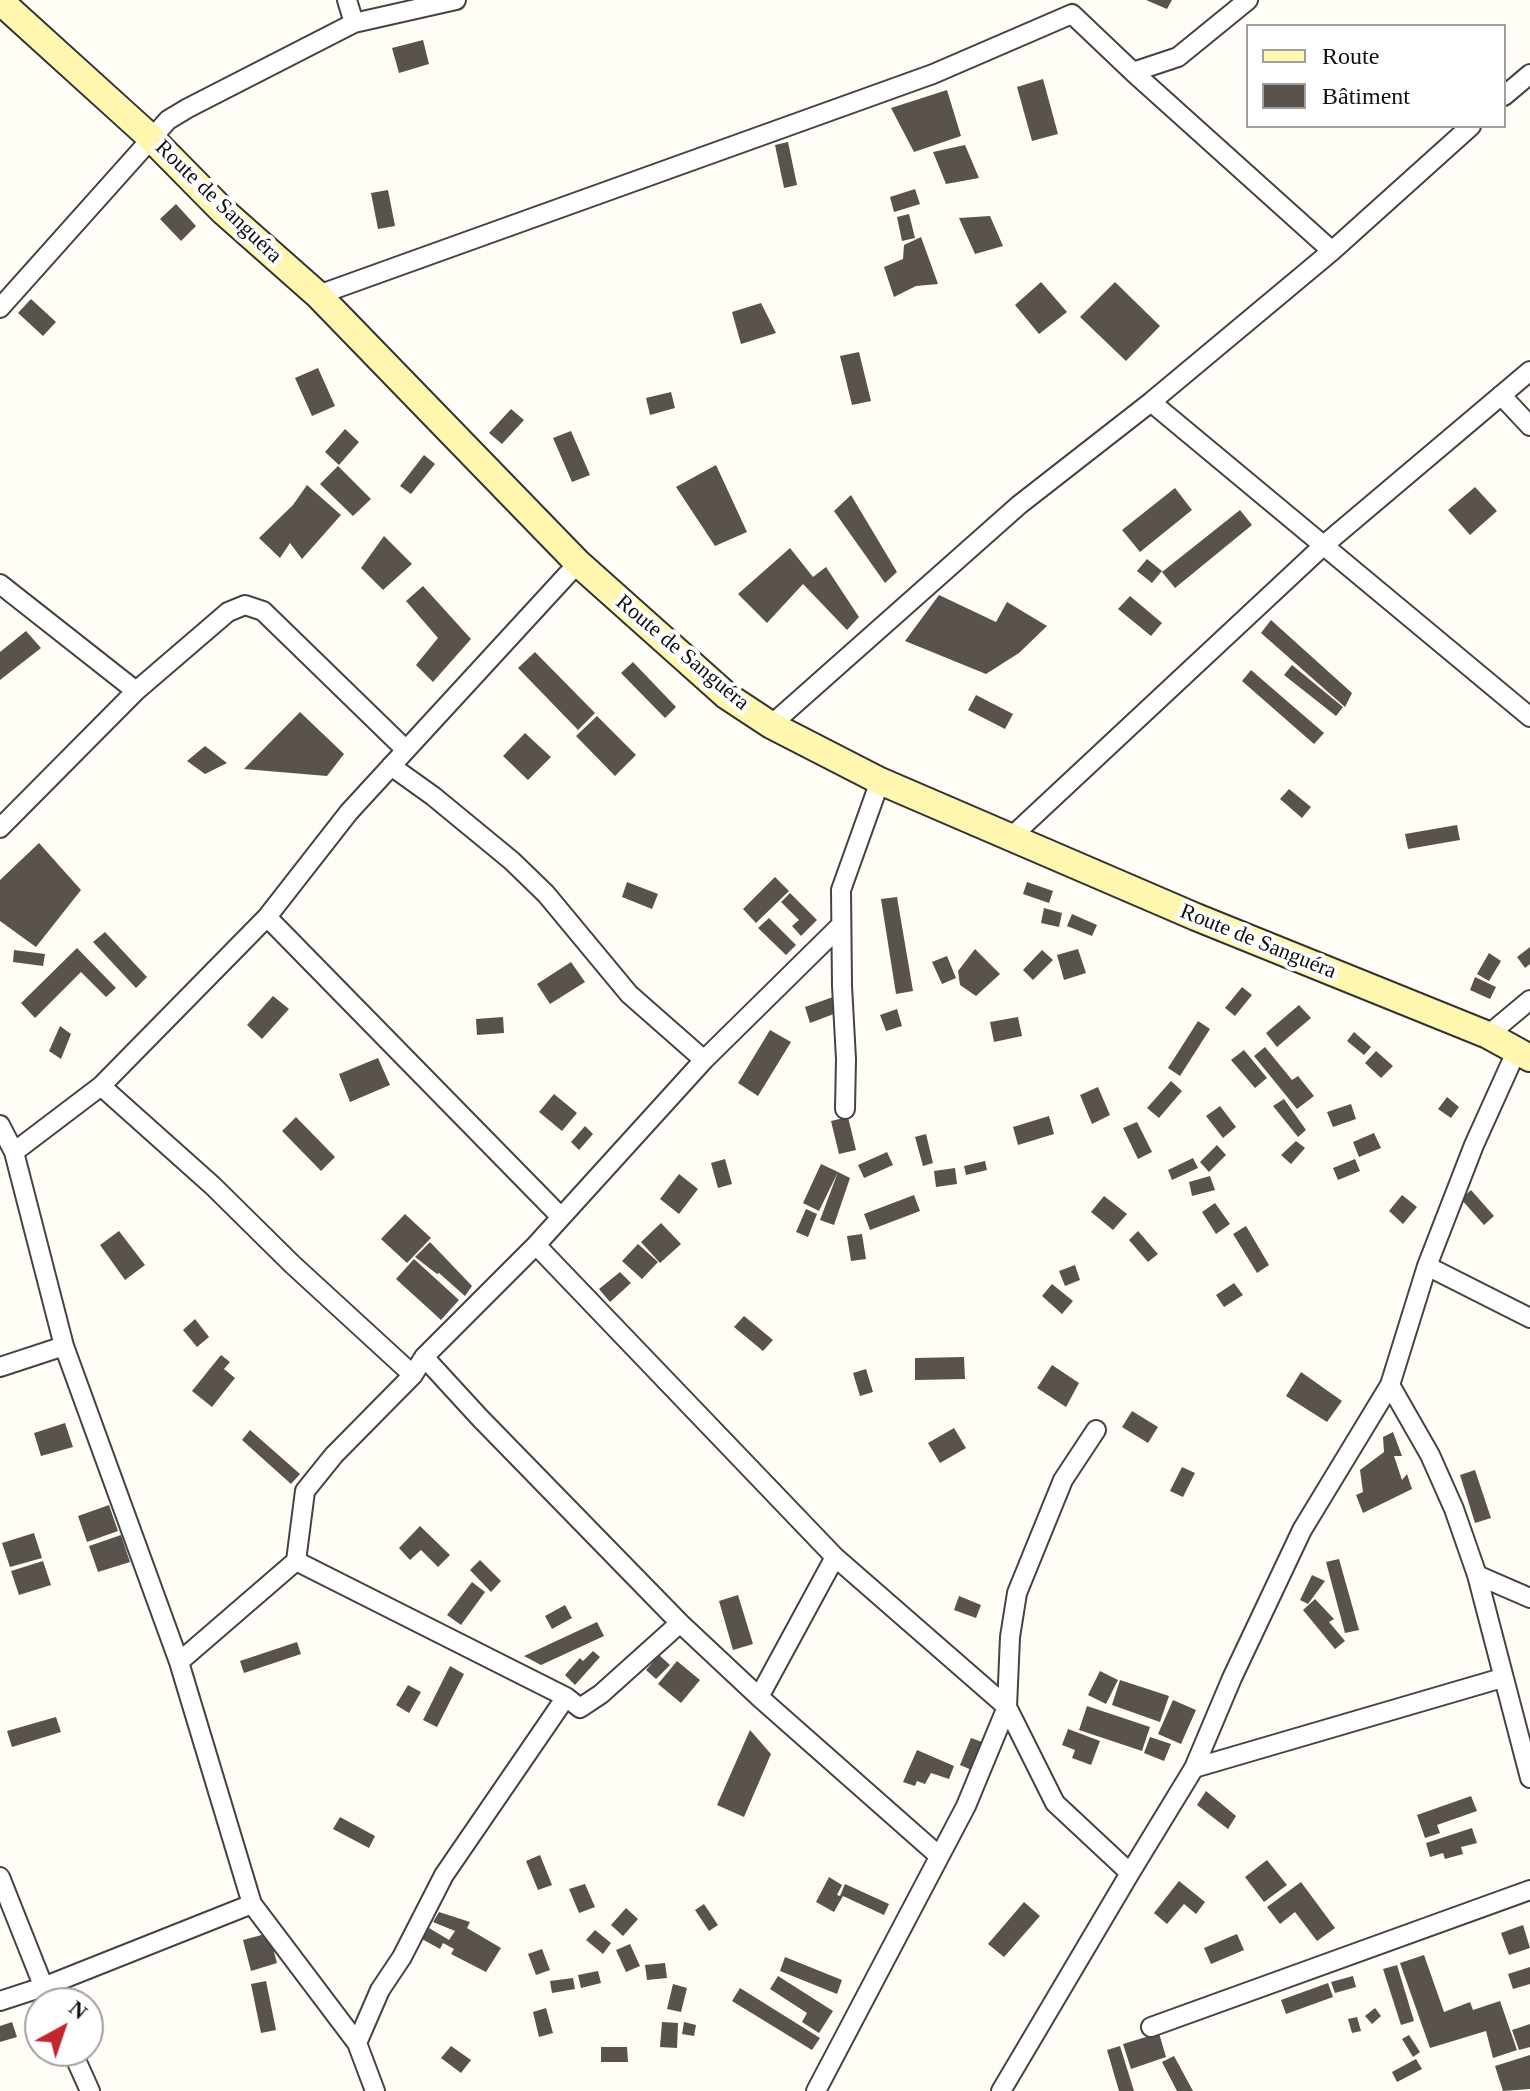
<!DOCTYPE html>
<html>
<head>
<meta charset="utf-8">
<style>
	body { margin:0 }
	#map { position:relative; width:1530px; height:2091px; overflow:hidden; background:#fffdf5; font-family:Georgia,serif }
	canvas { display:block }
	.legend { position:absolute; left:1246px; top:24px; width:260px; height:104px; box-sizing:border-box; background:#fff; border:2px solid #a0a0a0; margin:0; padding:10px 14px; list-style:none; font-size:24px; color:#111 }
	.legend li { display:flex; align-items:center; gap:16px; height:40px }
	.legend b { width:40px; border:2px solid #a0a0a0 }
	.north { position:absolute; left:24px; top:1987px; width:80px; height:80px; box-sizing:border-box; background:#fff; border:2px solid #a0a0a0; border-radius:50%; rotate:40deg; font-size:22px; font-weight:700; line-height:32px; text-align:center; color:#111 }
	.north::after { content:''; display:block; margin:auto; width:28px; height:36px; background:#c4262e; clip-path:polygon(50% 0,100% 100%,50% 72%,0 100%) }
</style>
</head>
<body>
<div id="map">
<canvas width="1530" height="2091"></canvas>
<ul class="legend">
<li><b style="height:10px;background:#fff6b0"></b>Route</li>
<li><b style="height:22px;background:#5a524d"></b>Bâtiment</li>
</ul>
<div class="north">N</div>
</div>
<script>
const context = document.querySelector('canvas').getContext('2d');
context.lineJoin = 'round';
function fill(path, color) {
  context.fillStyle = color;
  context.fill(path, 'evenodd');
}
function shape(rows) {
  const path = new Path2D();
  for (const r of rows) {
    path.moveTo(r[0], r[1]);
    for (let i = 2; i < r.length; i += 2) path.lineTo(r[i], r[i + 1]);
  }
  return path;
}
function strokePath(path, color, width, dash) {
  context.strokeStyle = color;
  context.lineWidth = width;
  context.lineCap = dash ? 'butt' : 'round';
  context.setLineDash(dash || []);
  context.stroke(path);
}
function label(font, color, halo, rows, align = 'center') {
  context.font = font + ' Georgia,serif';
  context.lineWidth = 8;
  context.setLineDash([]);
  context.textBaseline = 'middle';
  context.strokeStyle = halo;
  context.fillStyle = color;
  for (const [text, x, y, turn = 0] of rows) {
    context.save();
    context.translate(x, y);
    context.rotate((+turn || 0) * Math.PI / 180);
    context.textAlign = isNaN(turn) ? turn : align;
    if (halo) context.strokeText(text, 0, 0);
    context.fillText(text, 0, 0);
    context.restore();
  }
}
fill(shape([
	[1146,0,1172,0,1167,9],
	[423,40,429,64,399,73,392,48],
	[1043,79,1058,134,1032,141,1017,87],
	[947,90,961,136,914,152,891,108],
	[788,142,797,185,784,188,775,145],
	[965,145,979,178,946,184,933,152],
	[915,189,920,204,894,212,890,197],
	[388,190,395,226,378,229,371,193],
	[176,204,196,226,181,241,160,219],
	[909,214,915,238,902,241,897,217],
	[990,216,1003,246,975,254,959,218],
	[921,237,938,284,916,286,894,297,884,267,903,259,904,245],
	[1041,282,1067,312,1039,334,1015,305],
	[1115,282,1160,326,1126,361,1080,317],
	[31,299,56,322,43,336,18,313],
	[761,303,776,333,741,344,732,312],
	[859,352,871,401,852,405,840,356],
	[318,368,335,406,312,416,295,378],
	[671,392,675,408,650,415,646,398],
	[511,409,524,420,502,444,489,433],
	[345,429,359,442,339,465,325,452],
	[571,431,590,475,572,482,553,438],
	[424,455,435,464,411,494,400,486],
	[716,465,747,532,715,546,676,487],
	[338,466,371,499,353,516,320,484],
	[307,485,341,515,302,559,290,543,280,558,259,538,293,505],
	[1475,487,1497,511,1470,535,1448,510],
	[1175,488,1192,510,1140,552,1122,530],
	[851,495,897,572,885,583,834,511],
	[1240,510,1252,525,1175,588,1162,572],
	[384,536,412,564,383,590,361,568],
	[790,548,813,577,826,567,859,617,847,630,803,584,767,623,738,594],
	[1147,559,1162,571,1152,583,1137,571],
	[423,586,471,639,433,682,416,665,438,638,406,601],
	[939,595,996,622,1007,602,1047,626,1019,653,986,674,905,641],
	[1130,596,1162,623,1151,636,1118,609],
	[1271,620,1352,693,1345,707,1261,633],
	[26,631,41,648,0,680,0,652],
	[535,652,595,713,578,730,518,668],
	[633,662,676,707,665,718,621,673],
	[1292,665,1343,707,1336,716,1284,675],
	[1251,670,1324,733,1314,744,1242,681],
	[976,695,1013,714,1005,729,968,710],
	[300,712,344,754,327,776,244,769],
	[597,716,636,755,615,776,576,736],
	[525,733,551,757,528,780,503,756],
	[205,746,227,763,205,774,187,761],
	[1289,789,1311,807,1302,818,1280,799],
	[1457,825,1460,840,1408,849,1405,834],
	[39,843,81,890,36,947,0,921,0,880],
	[775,877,789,891,756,923,743,909],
	[627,882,658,894,652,909,622,897],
	[1027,882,1053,891,1049,903,1023,894],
	[790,893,817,920,801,936,792,926,799,920,781,902],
	[897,897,913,991,896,994,881,899],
	[1044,908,1062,913,1059,927,1041,923],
	[1072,914,1097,925,1092,936,1067,926],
	[769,918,796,945,786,955,758,928],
	[105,932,147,977,136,988,93,942],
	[1530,947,1530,964,1525,968,1517,957],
	[77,948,116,988,106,997,81,972,35,1018,21,1003],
	[975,949,1000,974,976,996,960,985,958,971],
	[1078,949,1086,973,1064,980,1057,955],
	[14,950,45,954,43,966,13,962],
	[1042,950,1053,960,1033,980,1023,970],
	[1489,953,1501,961,1489,981,1477,974],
	[947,956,956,978,942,984,932,962],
	[571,962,585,982,550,1004,537,984],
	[1475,977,1496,987,1490,999,1470,990],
	[1242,987,1252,995,1235,1016,1225,1008],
	[273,996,289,1009,262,1039,247,1025],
	[833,997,839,1012,810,1023,805,1007],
	[1299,1005,1311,1018,1277,1047,1266,1033],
	[897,1009,902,1026,886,1031,880,1015],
	[503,1017,504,1033,477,1035,476,1019],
	[1018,1017,1022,1036,994,1042,990,1022],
	[1198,1021,1210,1029,1180,1076,1168,1068],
	[60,1026,71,1034,61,1059,49,1051],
	[770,1030,791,1042,758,1096,738,1083],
	[1354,1032,1371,1047,1364,1055,1347,1041],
	[1265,1047,1292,1080,1298,1076,1314,1096,1297,1109,1254,1056],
	[1244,1050,1267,1078,1255,1088,1231,1060],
	[1376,1051,1393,1066,1381,1078,1365,1063],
	[378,1058,390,1085,350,1102,339,1074],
	[1171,1081,1182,1091,1159,1118,1147,1108],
	[1098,1087,1110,1115,1092,1124,1080,1095],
	[554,1094,577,1113,562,1131,539,1112],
	[1447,1097,1459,1107,1451,1118,1438,1109],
	[1284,1099,1306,1130,1298,1137,1273,1106],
	[1351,1104,1356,1119,1333,1127,1327,1112],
	[1220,1106,1236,1127,1223,1138,1206,1116],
	[1049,1116,1054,1134,1018,1145,1013,1127],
	[296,1117,335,1157,321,1171,282,1131],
	[848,1117,856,1150,839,1154,831,1121],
	[1137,1122,1152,1152,1138,1159,1123,1128],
	[585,1126,593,1134,579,1150,571,1142],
	[1374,1133,1381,1148,1359,1157,1353,1142],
	[926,1134,933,1163,923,1166,915,1137],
	[1296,1141,1305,1148,1291,1164,1281,1155],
	[1217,1145,1226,1155,1209,1172,1200,1162],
	[887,1152,893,1165,864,1178,858,1165],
	[1193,1158,1198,1168,1172,1180,1168,1170],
	[725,1159,732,1184,718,1188,711,1163],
	[1355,1159,1360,1171,1338,1180,1333,1168],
	[985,1161,987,1170,966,1175,964,1166],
	[821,1164,838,1172,819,1211,803,1203],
	[955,1168,957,1184,936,1187,934,1171],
	[838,1172,850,1178,834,1225,820,1220],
	[679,1174,698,1189,679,1214,660,1199],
	[1210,1176,1215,1190,1192,1196,1189,1182],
	[1471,1190,1494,1216,1484,1225,1461,1199],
	[914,1195,920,1211,870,1230,864,1214],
	[1402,1195,1417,1207,1403,1224,1389,1211],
	[1104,1196,1127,1214,1113,1230,1091,1212],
	[1215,1203,1230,1224,1216,1234,1202,1212],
	[806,1209,817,1214,808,1237,796,1232],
	[405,1214,431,1238,407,1263,381,1239],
	[661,1223,681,1244,660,1263,641,1242],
	[1246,1226,1269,1265,1257,1273,1233,1234],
	[119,1231,145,1265,125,1280,100,1245],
	[1138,1231,1158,1254,1148,1262,1129,1240],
	[862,1234,866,1259,851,1261,847,1236],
	[430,1242,472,1286,465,1296,439,1273,437,1274,415,1257],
	[638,1244,658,1262,642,1279,622,1261],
	[414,1259,459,1300,441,1320,396,1279],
	[1075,1265,1080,1280,1065,1286,1059,1271],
	[620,1272,631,1283,610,1302,599,1289],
	[1234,1283,1243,1295,1224,1307,1216,1295],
	[1052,1284,1073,1301,1062,1314,1042,1296],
	[744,1316,773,1340,763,1351,734,1327],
	[195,1319,209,1337,197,1347,183,1330],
	[221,1355,230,1362,224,1369,235,1378,212,1407,192,1391],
	[964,1357,965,1379,915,1380,915,1358],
	[1052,1365,1079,1383,1066,1407,1037,1388],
	[866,1369,873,1392,860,1396,853,1373],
	[1301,1372,1342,1401,1327,1422,1286,1396],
	[1132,1411,1158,1427,1148,1443,1122,1427],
	[65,1423,73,1447,41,1456,34,1433],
	[954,1428,966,1448,940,1463,928,1443],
	[250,1430,300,1474,291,1484,242,1440],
	[1393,1432,1402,1456,1394,1456,1402,1480,1407,1474,1412,1489,1363,1513,1356,1495,1363,1492,1360,1470,1384,1452,1383,1437],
	[1182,1467,1195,1473,1183,1497,1170,1491],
	[1475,1470,1491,1518,1475,1523,1460,1475],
	[109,1505,118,1531,87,1542,78,1516],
	[420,1526,450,1555,438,1567,421,1550,410,1560,399,1548],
	[34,1533,42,1558,10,1567,2,1543],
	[121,1535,130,1562,98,1572,89,1546],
	[1339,1559,1359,1630,1345,1633,1326,1562],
	[480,1560,501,1581,491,1592,470,1570],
	[43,1561,51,1585,19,1595,11,1571],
	[1312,1575,1325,1581,1308,1604,1300,1600],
	[472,1582,485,1592,461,1625,447,1615],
	[738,1595,753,1644,733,1650,719,1601],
	[959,1596,981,1605,976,1618,954,1610],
	[1315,1599,1334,1619,1329,1622,1345,1641,1335,1649,1303,1610],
	[565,1605,572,1618,552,1629,545,1616],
	[597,1622,604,1636,541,1665,524,1656],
	[297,1642,301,1654,244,1673,240,1661],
	[593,1651,600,1657,575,1685,565,1675,580,1658,583,1661],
	[659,1655,670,1665,656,1679,646,1670],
	[677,1661,700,1680,681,1703,658,1684],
	[450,1666,464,1674,437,1727,423,1720],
	[1100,1671,1118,1680,1106,1704,1088,1695],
	[1120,1680,1169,1696,1160,1722,1112,1705],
	[408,1685,421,1692,409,1713,396,1705],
	[1173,1700,1196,1710,1181,1744,1158,1734],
	[1087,1706,1150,1727,1142,1751,1079,1730],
	[56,1717,61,1732,12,1747,7,1731],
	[1068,1729,1100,1741,1091,1765,1072,1758,1075,1750,1062,1745],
	[750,1730,771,1754,744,1817,717,1805],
	[1150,1737,1171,1744,1164,1761,1144,1753],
	[971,1738,985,1743,974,1771,960,1765],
	[917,1750,954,1766,949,1779,931,1773,925,1784,917,1781,915,1786,903,1782],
	[1206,1791,1236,1816,1228,1829,1197,1805],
	[1471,1796,1477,1811,1437,1825,1440,1833,1425,1838,1417,1815],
	[340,1817,375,1836,369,1848,333,1829],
	[1472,1828,1477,1843,1461,1847,1463,1854,1445,1859,1443,1853,1430,1857,1426,1843],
	[540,1855,552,1885,538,1890,526,1861],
	[1267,1860,1287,1885,1264,1902,1245,1877],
	[829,1877,842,1885,837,1895,840,1896,845,1884,889,1904,884,1915,843,1896,834,1912,816,1902],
	[1179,1881,1205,1902,1196,1914,1184,1904,1167,1924,1154,1913],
	[1301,1882,1335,1928,1317,1941,1295,1912,1280,1924,1267,1907],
	[585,1884,595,1907,579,1913,569,1889],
	[1024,1902,1040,1916,1004,1957,988,1944],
	[704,1904,718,1925,709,1931,695,1910],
	[626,1908,638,1919,623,1936,611,1925],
	[439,1912,470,1922,467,1928,501,1948,486,1972,451,1954,454,1949,443,1943,440,1949,422,1939,429,1928,449,1940,455,1931,433,1922],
	[1523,1925,1530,1948,1509,1955,1501,1933],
	[595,1930,611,1943,603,1954,586,1940],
	[269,1933,277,1963,251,1971,243,1940],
	[1237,1934,1244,1950,1211,1964,1204,1948],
	[630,1944,640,1966,626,1972,616,1950],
	[542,1949,550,1970,536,1975,528,1954],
	[1424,1955,1444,2012,1470,2002,1473,2010,1500,2001,1517,2050,1493,2058,1486,2031,1430,2048,1400,1963],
	[785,1957,842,1980,837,1994,780,1971],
	[665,1963,667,1978,647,1980,645,1965],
	[1397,1965,1414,2021,1401,2025,1383,1969],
	[1530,1967,1530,1984,1513,1989,1508,1974],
	[598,1971,601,1983,581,1988,578,1975],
	[778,1976,833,2011,819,2033,802,2022,807,2013,770,1989],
	[1353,1976,1356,1987,1335,1993,1331,1982],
	[573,1978,575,1989,552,1993,550,1981],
	[266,1981,276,2030,261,2033,251,1984],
	[1328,1983,1333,1997,1286,2014,1281,2000],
	[673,1984,687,1988,681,2012,667,2009],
	[740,1988,820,2038,812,2050,732,2001],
	[546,2008,553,2033,539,2037,533,2012],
	[1375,2008,1381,2016,1372,2024,1365,2016],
	[1357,2017,1361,2031,1352,2033,1348,2019],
	[12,2022,17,2037,0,2042,0,2026],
	[662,2022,678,2023,677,2048,660,2047],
	[684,2022,696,2025,694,2036,682,2034],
	[1530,2024,1530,2047,1519,2050,1512,2030],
	[1159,2033,1166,2057,1131,2069,1123,2044],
	[1409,2035,1420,2052,1413,2057,1402,2039],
	[451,2046,471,2060,461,2073,441,2058],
	[1120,2046,1134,2091,1119,2091,1107,2050],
	[601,2047,627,2047,628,2062,601,2062],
	[1530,2055,1530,2089,1503,2091,1495,2066],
	[1174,2056,1193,2091,1177,2091,1162,2062],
	[1416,2059,1422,2069,1397,2082,1392,2072]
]), '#5a524d');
const street = shape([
	[347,0,354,23],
	[1133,72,1332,251],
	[1504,96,1530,74],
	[318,295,933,74,1072,14,1133,72,1178,57,1248,0],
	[0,308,168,120,188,108,354,23,456,0],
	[1501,395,1530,426],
	[1151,402,1530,717],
	[0,584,136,691],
	[771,725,1019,505,1151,402,1332,251,1471,126],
	[391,766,433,796,512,861,546,894,629,994,704,1060],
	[0,828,136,691,228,612,245,605,263,611,405,749],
	[1010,838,1324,545,1530,371],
	[267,917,561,1217],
	[1488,1035,1530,1000],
	[101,1086,213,1186,292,1264,413,1375],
	[845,1109,846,1059,842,986,841,890,880,781],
	[0,1125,14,1152,64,1346,179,1662,252,1904,357,2043,375,2091],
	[14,1152,101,1086,267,917,349,812,578,563],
	[536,1245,835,1557,1007,1707,1055,1803,1130,1873],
	[1427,1266,1530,1318],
	[424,1357,480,1418,680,1623,759,1697,938,1855],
	[0,1367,64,1346],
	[1390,1385,1430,1455,1454,1509,1477,1575,1530,1778],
	[296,1561,566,1697,580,1708,601,1694,680,1623],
	[1477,1575,1530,1598],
	[179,1662,296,1561,305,1491,334,1455,413,1375,424,1357,536,1245,704,1060,840,926],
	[759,1697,835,1557],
	[1194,1768,1502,1678],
	[0,1877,50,2003],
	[0,2001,43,1987,252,1904],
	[1151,2027,1530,1890],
	[357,2043,380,1990,402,1957,444,1875,566,1697],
	[72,2051,90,2091],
	[816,2091,966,1806,1007,1707,1010,1637,1017,1593,1063,1480,1096,1430],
	[1001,2091,1130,1873,1194,1768,1232,1678,1302,1530,1390,1385,1427,1266,1474,1145,1516,1052]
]);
const secondary = shape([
	[0,1,150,137,223,211,318,295,578,563,727,696,771,725,880,781,1196,917,1488,1035,1530,1058]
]);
strokePath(street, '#444', 22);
strokePath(secondary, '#333', 30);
strokePath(street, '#fff', 18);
strokePath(secondary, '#fff6b0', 26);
label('22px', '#111', '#fff', [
	["Route de Sanguéra",218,202,44],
	["Route de Sanguéra",682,653,40],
	["Route de Sanguéra",1258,942,22]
]);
</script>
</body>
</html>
